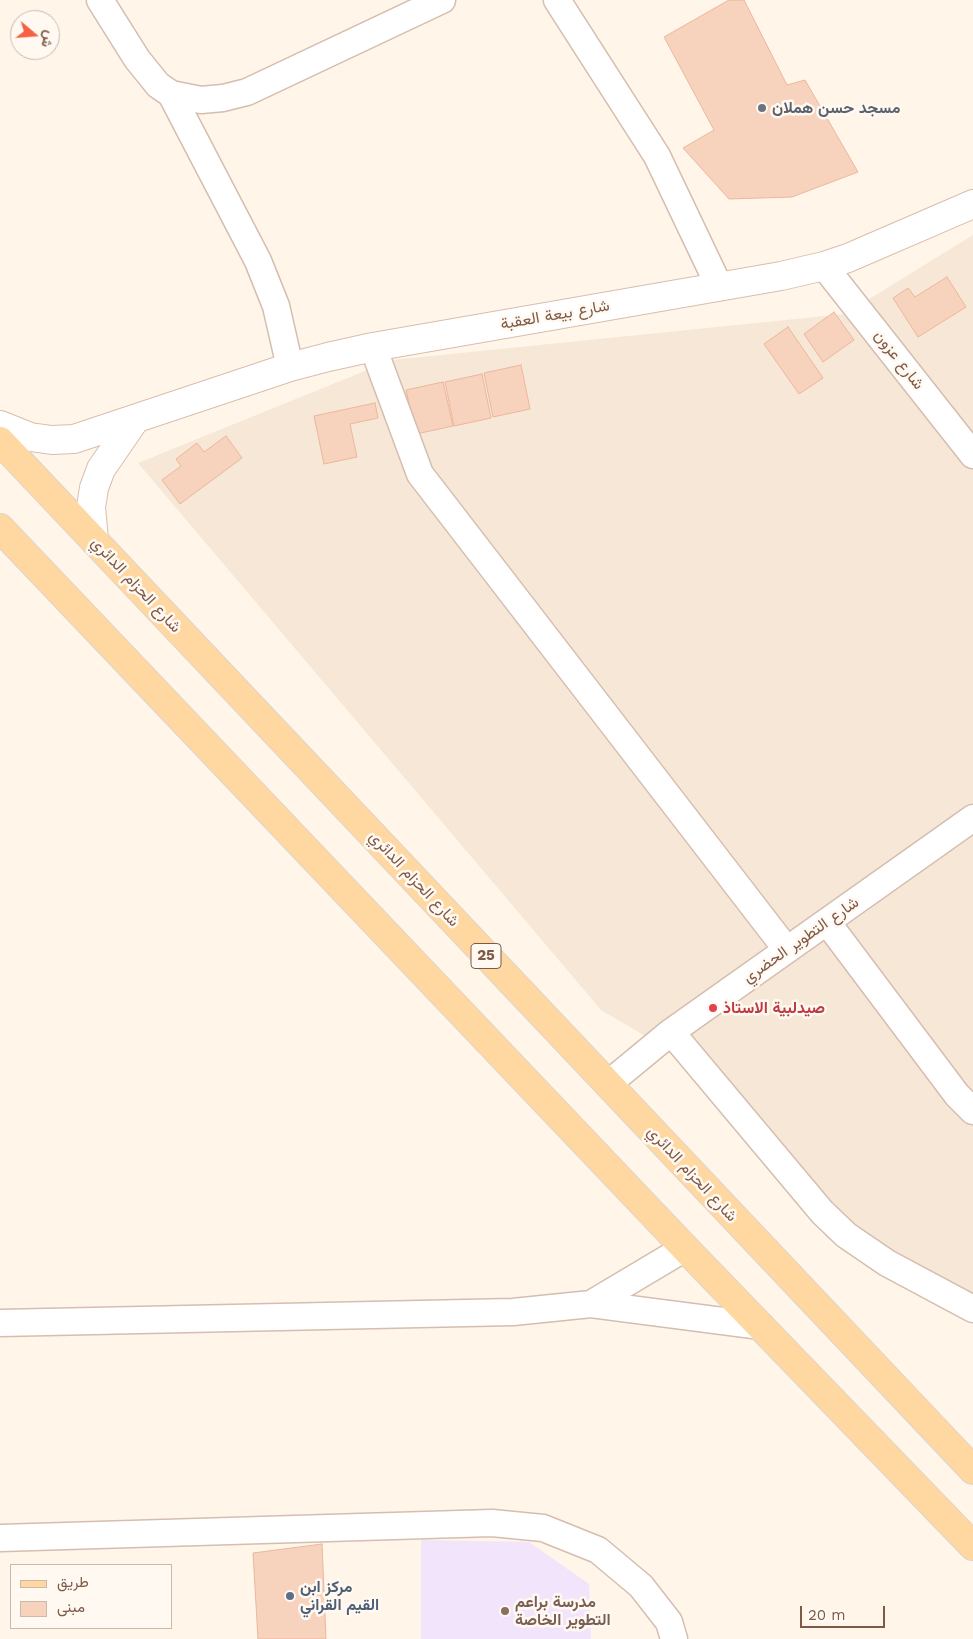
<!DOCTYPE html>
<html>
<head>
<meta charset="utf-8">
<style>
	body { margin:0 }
	#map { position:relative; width:973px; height:1639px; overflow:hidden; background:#fff5e9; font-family:"Work Sans",Vazirmatn,sans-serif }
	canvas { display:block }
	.legend { position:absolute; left:10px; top:1564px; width:162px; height:65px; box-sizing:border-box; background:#fff9f2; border:1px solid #cbb9ae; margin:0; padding:6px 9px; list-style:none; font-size:15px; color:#7d5948 }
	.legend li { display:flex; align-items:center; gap:10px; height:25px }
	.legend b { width:25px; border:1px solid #cbb9ae }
	.north { position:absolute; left:10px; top:10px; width:50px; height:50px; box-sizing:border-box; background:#fff9f2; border:1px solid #cbb9ae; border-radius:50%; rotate:108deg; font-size:14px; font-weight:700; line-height:20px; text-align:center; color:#7d5948 }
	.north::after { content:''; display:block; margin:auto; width:18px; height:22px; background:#f56142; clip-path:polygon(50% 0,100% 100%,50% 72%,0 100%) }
	.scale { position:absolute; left:800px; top:1606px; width:85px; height:22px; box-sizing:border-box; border:2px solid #7d5948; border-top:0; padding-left:6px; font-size:15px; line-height:18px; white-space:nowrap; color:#7d5948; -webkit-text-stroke:4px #fff9f2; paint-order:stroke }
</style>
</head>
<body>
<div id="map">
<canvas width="973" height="1639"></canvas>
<ul class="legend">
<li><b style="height:6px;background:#ffd7a0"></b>طريق</li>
<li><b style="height:14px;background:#f7d2bd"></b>مبنى</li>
</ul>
<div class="north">ش</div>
<div class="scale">20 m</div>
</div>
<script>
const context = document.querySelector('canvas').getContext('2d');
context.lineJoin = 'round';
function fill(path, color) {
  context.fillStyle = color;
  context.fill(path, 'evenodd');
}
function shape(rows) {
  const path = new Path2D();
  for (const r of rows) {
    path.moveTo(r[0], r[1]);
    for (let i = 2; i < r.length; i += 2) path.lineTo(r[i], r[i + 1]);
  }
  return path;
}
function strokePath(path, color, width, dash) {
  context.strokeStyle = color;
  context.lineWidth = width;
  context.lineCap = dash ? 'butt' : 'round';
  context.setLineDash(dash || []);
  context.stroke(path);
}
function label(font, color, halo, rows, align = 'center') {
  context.font = font + ' "Work Sans",Vazirmatn,sans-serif';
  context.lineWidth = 5;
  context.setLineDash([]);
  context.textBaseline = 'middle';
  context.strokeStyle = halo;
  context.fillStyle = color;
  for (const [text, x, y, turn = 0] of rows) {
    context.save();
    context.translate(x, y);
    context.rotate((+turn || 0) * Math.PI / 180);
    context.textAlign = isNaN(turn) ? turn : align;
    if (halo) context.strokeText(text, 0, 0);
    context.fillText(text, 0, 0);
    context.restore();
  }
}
fill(shape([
	[973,235,973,1319,827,1238,722,1081,601,1010,138,463,392,360,845,314]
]), '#f7e7d6');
fill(shape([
	[421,1540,529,1542,589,1584,591,1639,421,1639]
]), '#f2e5fb');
const building = shape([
	[729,0,744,0,787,85,805,80,858,172,792,197,729,199,683,148,714,130,664,37,729,0],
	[947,277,966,307,918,337,893,298,908,288,915,297,947,277],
	[834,312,854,340,823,362,804,334,834,312],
	[788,327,823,378,799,394,764,344,788,327],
	[521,365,530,409,493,417,484,373,521,365],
	[482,374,491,418,454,426,445,382,482,374],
	[443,382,453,426,416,434,406,390,443,382],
	[375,403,378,418,350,424,357,457,324,464,314,416,375,403],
	[226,436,242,458,180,504,162,480,181,466,176,459,197,443,204,452,226,436],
	[322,1544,326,1639,258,1639,253,1553,322,1544]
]);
fill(building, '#f7d2bd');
strokePath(building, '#ecb79c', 1);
const street = shape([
	[100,0,137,59,158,85,171,94,201,100,223,98,247,92,442,0],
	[557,0,657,156,719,286],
	[171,94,258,261,276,306,290,367],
	[824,266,973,455],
	[373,347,420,474,787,950],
	[827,922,957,1095,973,1111],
	[671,1032,822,1212,846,1235,887,1263,973,1309],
	[608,1084,671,1032,973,818],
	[591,1304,685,1248],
	[0,1323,513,1312,591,1304,761,1326],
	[0,1538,492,1523,543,1528,598,1550,641,1586,669,1622,674,1639]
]);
const secondary = shape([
	[0,425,30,437,52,440,74,439,290,367,328,357,373,347,781,276,824,266,848,258,973,204],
	[94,540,91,507,94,488,101,469,134,421]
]);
const primary = shape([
	[0,441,973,1470],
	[0,528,685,1248,973,1546]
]);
strokePath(street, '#d5beaf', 29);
strokePath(secondary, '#d9beac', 30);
strokePath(primary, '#ddd4cf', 30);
strokePath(street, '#fff', 26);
strokePath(secondary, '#fff', 28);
strokePath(primary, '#ffd7a0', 28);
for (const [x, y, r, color] of [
	[762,108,5,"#6b7280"],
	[713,1008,5,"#e0444e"],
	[290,1596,5,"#5c6f8a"],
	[505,1611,5,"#8d6e63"]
]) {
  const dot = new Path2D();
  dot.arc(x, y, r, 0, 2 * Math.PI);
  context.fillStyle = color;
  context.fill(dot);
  strokePath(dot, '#fff9f2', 2);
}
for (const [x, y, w] of [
	[486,956,30]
]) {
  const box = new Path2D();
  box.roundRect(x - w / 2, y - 12.5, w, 25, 4);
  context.fillStyle = '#fff9f2';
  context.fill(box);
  strokePath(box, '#7d5948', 1);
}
label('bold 15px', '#7d5948', null, [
	["25",486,956]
]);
label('bold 16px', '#5b616d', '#fff9f2', [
	["مسجد حسن هملان",772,108]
], 'left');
label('16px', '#7d5948', '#fff9f2', [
	["شارع بيعة العقبة",555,315,-10],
	["شارع عزون",899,360,52],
	["شارع الحزام الدائري",136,585,47],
	["شارع الحزام الدائري",414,879,47],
	["شارع التطوير الحضري",801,940,-35],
	["شارع الحزام الدائري",692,1174,47]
]);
label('bold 16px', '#be3a42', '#fff9f2', [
	["صيدلبية الاستاذ",723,1008]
], 'left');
label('bold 16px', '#4e5e75', '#fff9f2', [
	["مركز ابن",300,1587],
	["القيم القراني",300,1605]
], 'left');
label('bold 16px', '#785e54', '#fff9f2', [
	["مدرسة براعم",515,1602],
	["التطوير الخاصة",515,1620]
], 'left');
</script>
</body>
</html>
